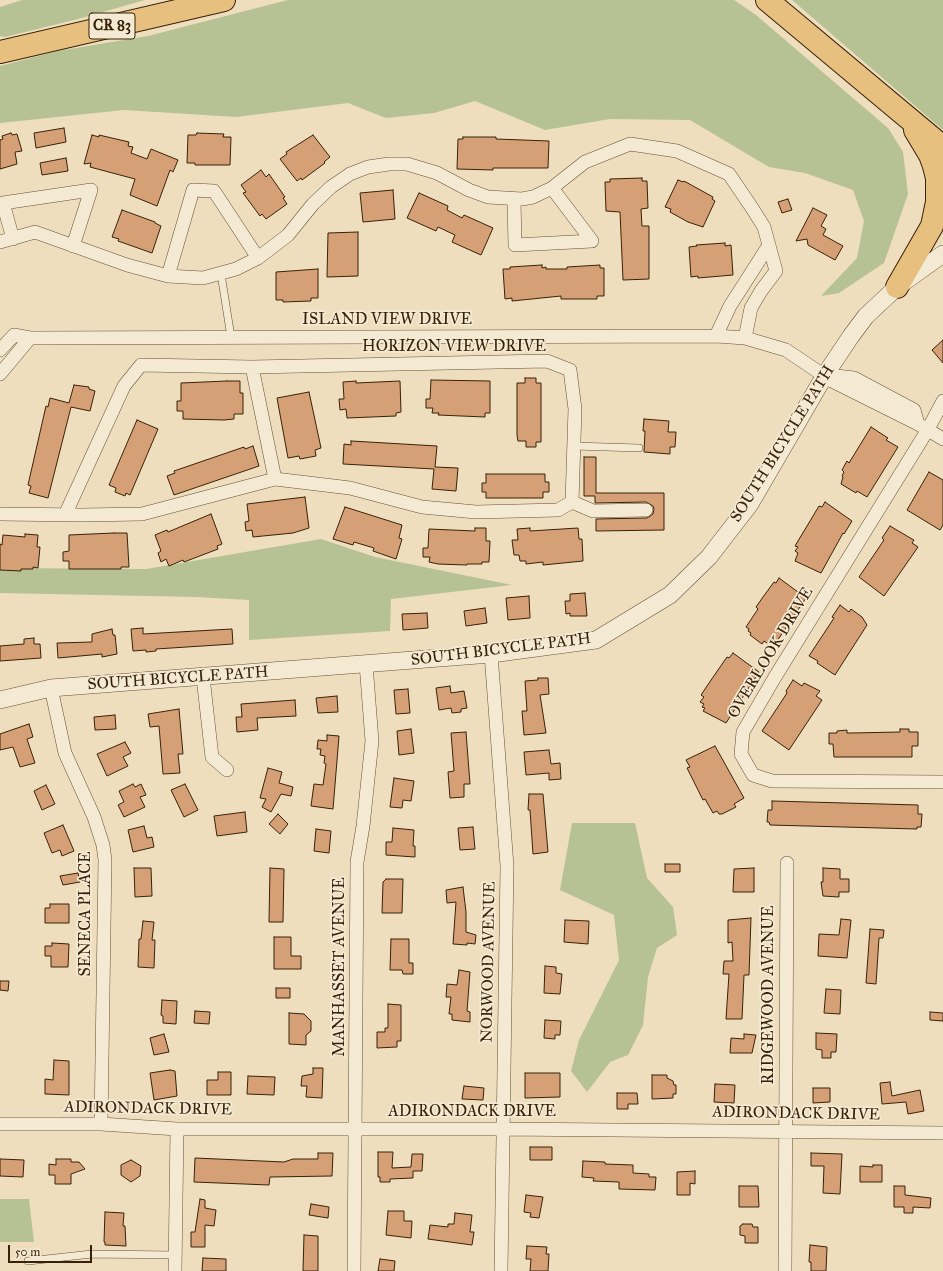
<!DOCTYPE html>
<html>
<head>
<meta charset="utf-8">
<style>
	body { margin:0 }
	#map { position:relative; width:943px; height:1271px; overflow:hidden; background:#eedebd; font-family:"IM FELL Great Primer",serif }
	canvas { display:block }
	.scale { position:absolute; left:8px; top:1245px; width:84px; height:18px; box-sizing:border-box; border:2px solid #382109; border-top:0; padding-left:5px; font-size:12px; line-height:14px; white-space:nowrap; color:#382109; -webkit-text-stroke:3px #f4ead4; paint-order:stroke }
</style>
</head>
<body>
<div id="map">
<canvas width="943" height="1271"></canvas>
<div class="scale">50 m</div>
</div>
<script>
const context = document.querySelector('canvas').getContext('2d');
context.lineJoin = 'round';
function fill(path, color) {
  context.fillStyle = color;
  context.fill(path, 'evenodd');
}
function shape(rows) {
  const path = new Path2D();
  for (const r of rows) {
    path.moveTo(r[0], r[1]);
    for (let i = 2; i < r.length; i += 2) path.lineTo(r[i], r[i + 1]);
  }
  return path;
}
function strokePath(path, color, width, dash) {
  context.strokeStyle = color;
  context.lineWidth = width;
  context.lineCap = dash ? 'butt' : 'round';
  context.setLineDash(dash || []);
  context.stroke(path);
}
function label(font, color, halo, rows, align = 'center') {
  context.font = font + ' "IM FELL Great Primer",serif';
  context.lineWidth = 3.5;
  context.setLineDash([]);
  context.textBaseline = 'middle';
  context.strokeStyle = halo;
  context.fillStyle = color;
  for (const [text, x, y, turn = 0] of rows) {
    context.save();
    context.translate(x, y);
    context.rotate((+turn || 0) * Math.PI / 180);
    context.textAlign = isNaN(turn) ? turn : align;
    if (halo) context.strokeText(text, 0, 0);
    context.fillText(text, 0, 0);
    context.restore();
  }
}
fill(shape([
	[22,0,145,0,78,19,5,37,0,36,0,7],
	[288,0,734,0,756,15,888,128,903,152,908,194,884,263,839,293,821,296,857,258,864,221,853,190,805,173,769,167,690,120,610,119,545,130,475,101,434,113,386,118,348,103,236,117,124,110,0,123,0,66,58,51,148,36],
	[792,0,943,0,943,130],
	[321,539,375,557,512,585,391,599,390,631,249,640,249,600,197,597,0,593,0,568,146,569],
	[572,823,635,823,647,878,673,907,677,935,657,948,648,977,643,1025,628,1055,610,1062,587,1092,571,1071,579,1040,619,960,614,915,560,890],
	[0,1199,29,1199,34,1242,0,1242]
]), '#b6c293');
const building = shape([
	[64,128,66,142,36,148,34,133,64,128],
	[11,133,12,135,17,134,22,151,15,152,17,164,0,169,0,140,3,139,2,136,11,133],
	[197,133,224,134,223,137,231,137,230,165,195,165,195,163,187,163,188,135,196,135,197,133],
	[92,135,99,137,99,135,129,142,128,146,133,147,131,153,147,159,151,149,178,160,173,172,170,170,157,206,130,195,135,179,90,167,91,163,84,164,92,135],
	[313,135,330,157,324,162,325,163,302,180,301,178,297,181,280,159,287,154,286,152,313,135],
	[463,137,496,137,496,139,549,141,548,168,493,168,493,170,457,169,458,139,463,139,463,137],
	[66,158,68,171,42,175,40,163,66,158],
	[261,170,266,177,269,174,285,197,283,198,287,204,266,219,262,214,260,216,243,193,246,192,241,185,261,170],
	[642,178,642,181,647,181,648,208,641,209,642,226,649,226,649,279,623,280,620,212,606,211,605,182,610,182,610,179,642,178],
	[678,180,683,182,684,181,713,197,712,199,715,201,703,227,688,222,670,212,671,209,665,207,678,180],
	[393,190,395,219,363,222,360,193,393,190],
	[419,193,448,206,447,210,462,218,464,215,493,228,481,255,452,242,455,235,438,227,436,231,407,218,419,193],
	[788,199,792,210,782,213,778,202,788,199],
	[813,208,827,215,821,226,826,229,823,235,843,246,835,260,808,245,807,239,796,241,813,208],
	[122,210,155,222,155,223,161,226,152,253,118,241,119,239,112,237,122,210],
	[358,232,358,276,327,277,328,233,358,232],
	[725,243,725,246,731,245,733,275,698,278,698,276,691,277,689,247,697,246,696,245,725,243],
	[542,265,542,268,546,267,546,269,567,269,567,267,600,265,600,268,604,268,604,296,597,296,597,299,561,299,561,296,512,301,512,298,505,299,503,269,510,269,510,267,542,265],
	[318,269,318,298,311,298,311,301,283,302,283,300,276,300,276,272,318,269],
	[943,340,943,363,932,350,943,340],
	[525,378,536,378,536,383,541,383,541,442,536,442,536,447,526,447,526,441,518,441,517,435,517,383,525,383,525,378],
	[431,380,490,381,490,413,485,413,485,417,438,415,439,413,432,413,433,408,426,408,426,399,430,399,431,380],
	[227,381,240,381,240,393,243,393,243,414,234,414,234,419,224,420,183,419,183,411,177,411,177,401,181,401,181,383,227,381],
	[356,381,356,383,400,381,401,412,396,413,396,416,347,418,346,409,340,410,339,399,344,399,343,382,356,381],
	[74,385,89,387,89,389,95,391,90,411,71,407,48,498,29,493,31,486,28,485,46,406,48,407,50,398,69,403,74,385],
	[309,392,321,448,315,450,316,456,300,459,299,456,288,458,277,398,309,392],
	[644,419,669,421,668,432,676,432,675,447,670,447,670,454,644,452,645,431,643,431,644,419],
	[137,420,158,429,130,495,126,493,125,496,115,492,116,488,109,485,137,420],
	[871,427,888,438,886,440,898,447,867,497,857,491,856,493,841,484,843,477,842,476,844,472,842,470,847,461,849,463,871,427],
	[351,441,437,446,435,467,458,468,456,491,432,489,434,469,343,464,344,444,351,445,351,441],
	[253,446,259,466,174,495,167,476,175,473,174,471,244,447,245,449,253,446],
	[584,457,596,457,596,493,664,493,664,530,596,531,596,519,647,518,653,514,654,509,653,506,646,502,595,503,595,496,584,496,584,457],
	[929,472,943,480,943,525,940,530,907,510,929,472],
	[486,474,545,474,545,482,549,482,549,492,543,492,543,498,486,498,486,492,482,492,482,483,486,483,486,474],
	[305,497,309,528,293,533,253,537,252,530,246,531,245,522,249,521,247,504,305,497],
	[825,502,852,521,844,534,843,533,821,573,795,561,798,553,795,551,798,547,795,546,819,506,822,507,825,502],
	[345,507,402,525,399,538,402,539,396,559,373,551,374,548,354,542,353,545,333,539,345,507],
	[211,514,222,544,217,546,218,549,184,562,183,560,169,566,166,559,161,562,158,553,161,551,155,535,167,530,168,532,211,514],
	[890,526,912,539,914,540,912,543,918,547,884,596,859,577,884,540,882,538,890,526],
	[475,528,486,528,486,541,490,541,489,562,482,562,482,564,467,564,467,565,438,564,429,562,430,557,423,557,423,548,428,548,429,529,475,531,475,528],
	[530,528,530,531,578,528,579,539,582,539,583,561,543,565,543,562,526,564,526,561,520,561,519,555,514,555,512,540,518,540,517,529,530,528],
	[114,533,127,533,129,567,121,567,121,569,69,569,69,561,63,561,63,552,69,551,69,535,114,533],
	[25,534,38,535,37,547,40,547,38,568,33,567,33,569,21,569,21,571,0,570,0,544,2,545,3,535,25,537,25,534],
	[779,578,806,598,773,647,764,641,762,644,750,635,751,633,748,631,749,629,746,627,758,609,756,607,763,597,774,582,776,583,779,578],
	[585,593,587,616,570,616,570,613,566,614,565,601,570,601,570,594,585,593],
	[529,596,530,618,508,620,506,598,529,596],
	[840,605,849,612,851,609,862,617,867,625,835,675,817,663,818,661,809,656,834,618,832,617,840,605],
	[485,608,487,623,466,626,464,611,485,608],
	[427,613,428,628,403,630,402,614,427,613],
	[143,628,143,634,232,629,233,644,156,649,156,651,146,652,146,650,133,651,131,629,143,628],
	[112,629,113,635,115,635,117,654,102,657,102,654,58,658,57,643,92,642,92,634,112,629],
	[34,638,34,644,40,644,41,658,0,661,0,646,24,644,24,639,34,638],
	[733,653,759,672,726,723,703,711,705,708,702,707,704,704,700,702,704,697,701,695,709,683,727,657,729,658,733,653],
	[538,678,548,678,549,694,540,695,546,733,524,735,522,711,527,711,525,681,538,680,538,678],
	[793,680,802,686,804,683,820,691,816,696,822,700,789,750,762,731,787,693,786,691,793,680],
	[450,686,451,693,464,691,467,708,461,709,461,712,452,713,451,708,439,710,436,688,450,686],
	[408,689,410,713,396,714,394,690,408,689],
	[337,696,338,712,318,713,316,698,337,696],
	[295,700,296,716,257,718,258,730,237,732,236,717,242,717,241,704,295,700],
	[179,709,183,754,178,754,180,773,163,774,159,726,150,727,148,714,179,709],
	[115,715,116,729,95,730,94,717,115,715],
	[29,724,33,737,27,739,35,763,20,767,13,747,0,750,0,734,29,724],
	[411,729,414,753,399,755,397,731,411,729],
	[900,729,909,729,909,732,918,732,918,746,912,746,912,757,834,757,833,744,829,744,829,733,837,733,837,731,847,730,847,733,851,733,900,732,900,729],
	[466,732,470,784,464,784,464,797,450,798,448,772,454,771,451,733,466,732],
	[327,735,339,736,333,809,311,806,314,784,323,785,326,764,324,763,325,756,320,755,321,749,317,749,318,740,327,741,327,735],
	[125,742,131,753,123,757,128,766,107,776,97,754,125,742],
	[715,746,744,798,734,804,736,807,722,814,719,814,717,811,713,813,705,799,703,800,687,768,690,767,686,760,715,746],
	[549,750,551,764,560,763,561,779,549,780,549,773,526,775,524,752,549,750],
	[268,768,282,772,279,783,293,787,291,796,281,794,271,812,262,807,266,799,260,798,268,768],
	[394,778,414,781,411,801,403,800,402,808,390,807,394,778],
	[133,784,135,787,141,784,146,795,140,797,145,807,124,817,118,805,124,802,119,791,133,784],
	[185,784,198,810,184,817,171,790,185,784],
	[46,785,55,804,42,810,34,791,46,785],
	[529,794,543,794,548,852,533,854,530,810,528,810,529,794],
	[772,801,918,805,918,814,922,814,921,827,917,827,917,829,770,825,769,822,767,822,768,810,772,810,772,801],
	[245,812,247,832,217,836,214,816,245,812],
	[278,814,288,824,280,834,269,824,278,814],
	[63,825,74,851,62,856,60,850,52,853,44,833,63,825],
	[144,826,147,838,152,837,154,847,133,852,128,830,144,826],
	[473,827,475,849,460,850,458,828,473,827],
	[393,828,414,830,413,846,415,846,415,857,386,855,386,842,392,842,393,828],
	[316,829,331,831,329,853,314,851,316,829],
	[665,864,680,864,680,872,665,872,665,864],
	[134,868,151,868,152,896,135,897,134,868],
	[270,868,284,869,283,922,269,922,270,868],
	[754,868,754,892,733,892,734,869,754,868],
	[823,868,840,869,840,879,849,879,849,892,839,892,839,897,823,896,821,882,823,882,823,868],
	[78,873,80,882,63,885,60,876,78,873],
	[386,879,403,879,402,913,382,913,383,882,386,879],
	[463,887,466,912,466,932,476,935,475,944,467,943,467,945,453,944,456,902,447,903,446,890,463,887],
	[50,904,69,904,69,923,45,923,45,908,50,908,50,904],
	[751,918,749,975,744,975,742,1019,726,1019,729,974,723,974,724,961,733,961,732,942,728,943,728,920,751,918],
	[841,919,851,920,847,958,818,956,819,934,839,935,841,919],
	[565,920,589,921,588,944,564,942,565,920],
	[143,921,154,922,152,940,155,940,154,968,138,967,139,939,141,939,143,921],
	[870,929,884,930,883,938,879,938,876,984,866,983,870,929],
	[274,937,291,937,291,956,301,956,301,969,274,969,274,937],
	[391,939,409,939,409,963,413,963,413,974,403,974,402,970,390,970,391,939],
	[52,943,69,944,68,967,51,967,51,956,45,956,45,946,52,946,52,943],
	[545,966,556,967,556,973,562,974,560,994,544,993,545,966],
	[459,970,470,972,467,1011,470,1012,470,1022,452,1020,452,1014,449,1014,451,997,446,997,447,984,457,985,459,970],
	[0,981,9,981,8,991,0,990,0,981],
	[276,988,290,988,290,998,276,998,276,988],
	[826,989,841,990,840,1014,824,1013,826,989],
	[162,1000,177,1001,176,1024,163,1023,163,1016,161,1015,162,1000],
	[388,1004,401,1005,401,1041,397,1041,397,1047,377,1048,377,1032,385,1032,385,1028,388,1028,388,1004],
	[195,1011,210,1012,209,1024,194,1023,195,1011],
	[930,1012,943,1013,943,1021,930,1020,930,1012],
	[289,1013,304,1014,311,1021,311,1031,306,1035,306,1045,289,1044,289,1013],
	[545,1020,561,1021,560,1035,555,1035,555,1039,544,1038,545,1020],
	[816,1033,837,1034,836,1052,831,1052,831,1058,822,1058,822,1050,816,1049,816,1033],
	[164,1034,169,1052,154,1055,150,1038,164,1034],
	[744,1034,756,1035,752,1053,730,1053,731,1038,744,1039,744,1034],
	[54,1060,69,1061,69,1095,45,1094,45,1079,53,1080,54,1060],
	[313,1068,323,1068,322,1098,306,1097,307,1086,301,1086,302,1076,313,1074,313,1068],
	[170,1070,175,1071,177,1096,154,1100,150,1073,170,1070],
	[218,1072,231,1072,231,1095,207,1095,207,1080,218,1080,218,1072],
	[525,1073,560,1073,560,1097,525,1098,525,1073],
	[652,1075,667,1075,667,1078,673,1081,674,1085,676,1085,676,1094,673,1094,673,1098,652,1099,652,1075],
	[248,1076,275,1077,274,1095,247,1094,248,1076],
	[890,1082,892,1096,920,1090,924,1111,908,1114,906,1102,882,1104,880,1083,890,1082],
	[715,1084,735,1085,734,1103,714,1102,715,1084],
	[464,1086,484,1088,483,1100,462,1099,464,1086],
	[813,1088,830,1088,830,1102,813,1103,813,1088],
	[617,1093,637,1093,638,1104,628,1104,628,1109,617,1109,617,1093],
	[530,1147,552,1147,552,1160,530,1160,530,1147],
	[378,1152,393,1152,392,1168,411,1167,412,1154,423,1154,422,1171,413,1171,413,1178,390,1179,390,1182,380,1182,380,1177,378,1177,378,1152],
	[318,1153,333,1153,332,1176,270,1177,269,1185,194,1182,195,1158,284,1162,293,1159,318,1159,318,1153],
	[811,1153,842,1154,840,1194,823,1193,824,1166,811,1166,811,1153],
	[0,1159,24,1160,23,1177,0,1176,0,1159],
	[56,1159,71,1159,71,1162,79,1162,85,1169,71,1174,71,1184,55,1184,55,1175,49,1175,49,1164,56,1165,56,1159],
	[131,1160,141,1166,140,1176,131,1182,121,1175,121,1165,131,1160],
	[583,1161,605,1162,605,1164,633,1165,633,1173,649,1174,649,1177,656,1177,655,1190,619,1189,619,1182,593,1181,594,1178,582,1177,583,1161],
	[873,1165,882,1165,882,1182,860,1182,860,1166,873,1167,873,1165],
	[695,1171,695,1184,690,1183,690,1195,677,1195,677,1172,695,1171],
	[739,1186,758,1186,759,1207,739,1207,739,1186],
	[894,1186,905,1186,905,1195,931,1198,930,1208,913,1207,913,1213,904,1213,904,1207,894,1207,894,1186],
	[526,1195,543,1197,539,1218,530,1217,531,1213,524,1212,526,1195],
	[200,1199,205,1200,205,1208,216,1210,214,1226,205,1225,205,1247,191,1247,191,1232,195,1232,200,1199],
	[311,1204,329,1207,328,1218,309,1215,311,1204],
	[388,1211,404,1211,404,1221,412,1221,411,1238,386,1235,388,1211],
	[105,1212,124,1213,123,1226,125,1226,126,1246,105,1245,105,1242,104,1242,105,1212],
	[455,1213,472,1215,470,1232,474,1232,472,1245,428,1239,430,1225,448,1227,448,1224,454,1224,455,1213],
	[743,1224,752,1224,753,1227,758,1227,758,1243,745,1243,745,1236,740,1235,740,1226,743,1224],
	[304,1235,318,1236,318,1271,303,1271,304,1235],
	[810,1245,827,1247,826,1271,811,1271,811,1262,809,1262,810,1245],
	[527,1246,547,1247,546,1254,549,1254,548,1271,530,1271,531,1259,526,1259,527,1246],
	[203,1258,226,1259,226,1271,202,1271,203,1258],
	[380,1259,395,1261,394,1271,378,1271,380,1259]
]);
fill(building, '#d6a077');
strokePath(building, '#382109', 1);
const service = shape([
	[221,274,231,337],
	[574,446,639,448],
	[28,1261,92,1254,175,1255]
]);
const minor = shape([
	[514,200,515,245,592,241,552,188],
	[13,239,3,203,91,190,73,246],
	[0,242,35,232,127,265,168,276,203,278,236,269,258,258,288,235,313,204,331,187,350,174,368,167,389,164,407,164,437,173,469,190,488,197,522,199,533,197,552,188,585,162,630,144,677,151,729,174,752,208,764,227,776,271,761,291,751,308,745,338],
	[168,276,193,190,214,191,258,258],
	[716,336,730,306,769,245],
	[0,350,14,335,30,338,716,336,745,338,786,350,832,381,918,424,943,439],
	[252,367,275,479],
	[0,374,30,338],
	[827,375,854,378,914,410,918,424],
	[943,401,927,431,775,677,743,732,741,754,753,775,772,781,943,782],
	[572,502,593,511,646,510],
	[0,514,82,515,142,514,275,479,350,488,422,507,476,512,558,510,572,502,575,409,570,370,547,361,252,367,141,365,124,386,65,515],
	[491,654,507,866,501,1271],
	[203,677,212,757,227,770],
	[51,688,65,753,94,817,103,845,105,860,101,1124],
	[0,1124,101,1124,177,1129,503,1129,943,1133],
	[175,1271,177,1129],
	[354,1271,357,862,363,826,372,741,366,664],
	[785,1271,787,863]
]);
const tertiary = shape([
	[0,700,51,688,491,654,596,640,670,595,709,557,750,504,825,375,851,336,866,316,897,287,943,254]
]);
const trunk = shape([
	[767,0,943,147],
	[0,52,224,0],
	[897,287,932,226,937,202,937,178,934,166,930,155,915,130]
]);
strokePath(service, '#665036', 8);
strokePath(minor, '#665036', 14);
strokePath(tertiary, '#665036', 18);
strokePath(trunk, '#382109', 24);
strokePath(service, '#f4ead4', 7);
strokePath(minor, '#f4ead4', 13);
strokePath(tertiary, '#f4ead4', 17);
strokePath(trunk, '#e7bf7e', 22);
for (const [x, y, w] of [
	[112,26,46]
]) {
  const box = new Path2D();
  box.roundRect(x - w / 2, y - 13, w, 26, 3);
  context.fillStyle = '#f4ead4';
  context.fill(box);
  strokePath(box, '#382109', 1);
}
label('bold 15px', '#382109', null, [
	["CR 83",112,26]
]);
label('16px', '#382109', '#f4ead4', [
	["ISLAND VIEW DRIVE",387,320],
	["HORIZON VIEW DRIVE",454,347],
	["SOUTH BICYCLE PATH",783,444,-58],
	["SOUTH BICYCLE PATH",501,650,-7],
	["OVERLOOK DRIVE",771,653,-59],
	["SOUTH BICYCLE PATH",178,679,-4],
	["SENECA PLACE",86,914,-90],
	["NORWOOD AVENUE",489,962,-89],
	["MANHASSET AVENUE",340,967,-90],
	["RIDGEWOOD AVENUE",769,995,-90],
	["ADIRONDACK DRIVE",148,1109,1],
	["ADIRONDACK DRIVE",472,1112],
	["ADIRONDACK DRIVE",796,1114,1]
]);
</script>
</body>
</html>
